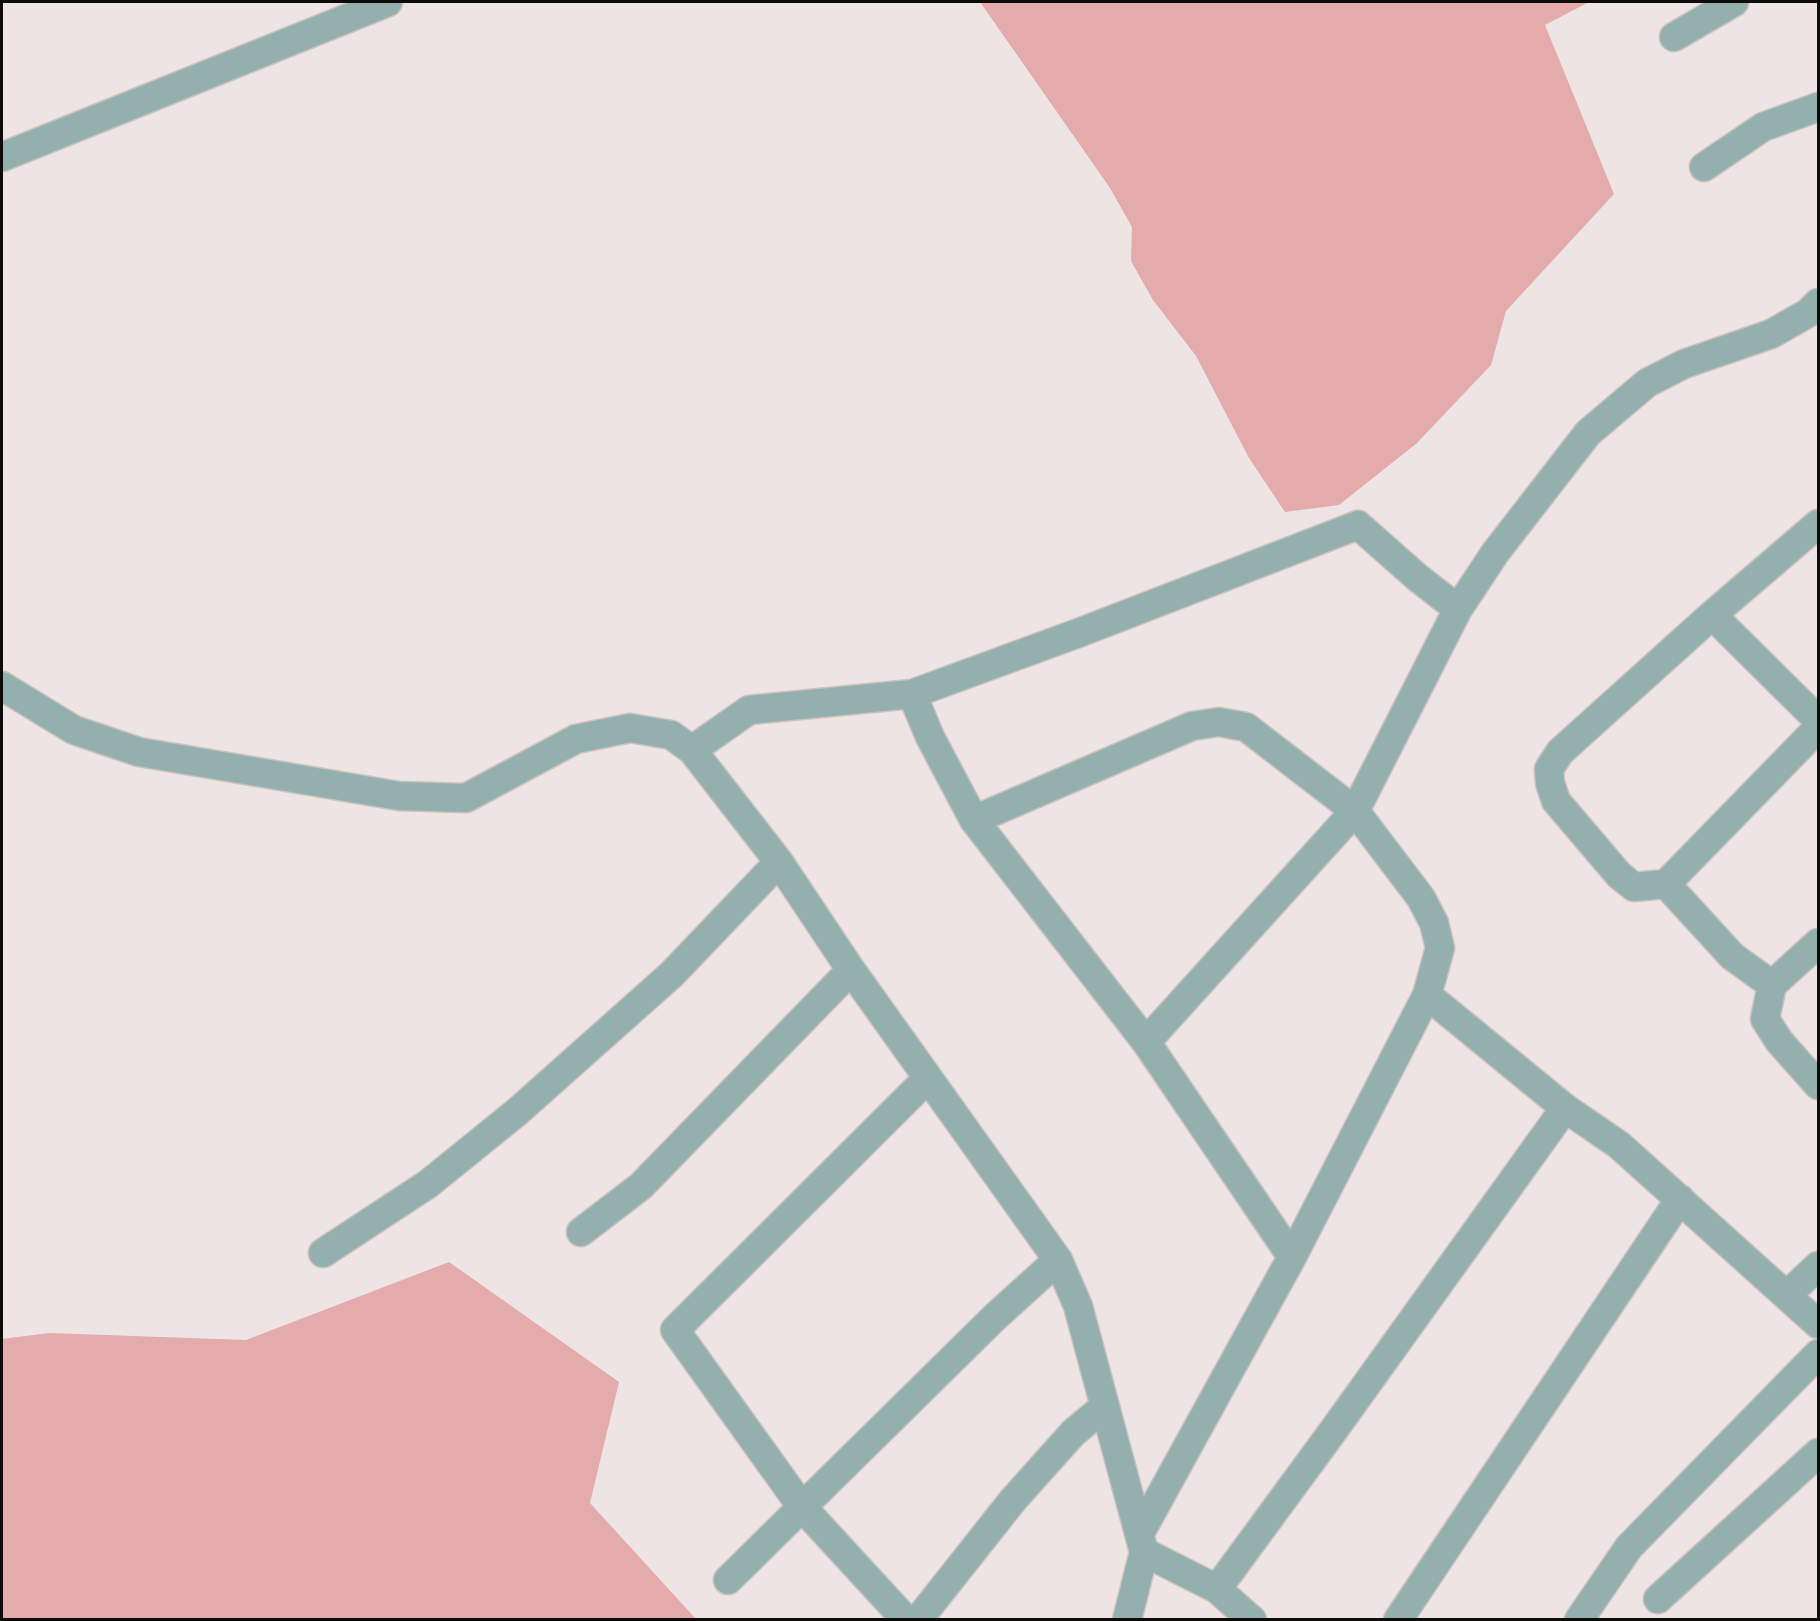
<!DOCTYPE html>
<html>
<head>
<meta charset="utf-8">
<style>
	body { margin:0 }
	#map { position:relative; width:1820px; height:1621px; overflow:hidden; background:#eee4e4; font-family:Poppins,sans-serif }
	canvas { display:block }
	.frame { position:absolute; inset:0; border:3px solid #0e0b0b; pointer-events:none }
</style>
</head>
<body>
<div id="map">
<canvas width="1820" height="1621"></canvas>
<div class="frame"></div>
</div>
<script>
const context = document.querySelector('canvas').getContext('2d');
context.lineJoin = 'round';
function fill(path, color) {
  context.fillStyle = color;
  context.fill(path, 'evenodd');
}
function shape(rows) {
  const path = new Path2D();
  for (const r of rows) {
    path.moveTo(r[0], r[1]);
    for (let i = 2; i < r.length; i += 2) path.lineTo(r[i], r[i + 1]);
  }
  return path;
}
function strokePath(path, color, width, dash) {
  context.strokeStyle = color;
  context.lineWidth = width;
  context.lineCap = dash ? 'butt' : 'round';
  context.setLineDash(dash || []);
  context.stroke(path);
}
fill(shape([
	[980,2,1589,2,1545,25,1614,194,1506,311,1491,365,1417,443,1339,505,1285,512,1249,458,1196,356,1153,300,1131,261,1132,227,1110,188],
	[449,1262,619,1382,590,1503,696,1619,2,1619,2,1339,49,1333,246,1340]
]), '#e3abac');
const street = shape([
	[1674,37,1734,2],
	[2,157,388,2],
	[1704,167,1763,127,1818,107],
	[1818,524,1712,615,1560,752,1549,769,1550,783,1556,801,1619,875,1634,887,1666,884,1818,728],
	[1712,615,1818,720],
	[2,686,74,730,139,752,399,796,466,798,576,739,630,728,671,735,692,750,779,862,851,970,1058,1260,1078,1306,1144,1552,1127,1620],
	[912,694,930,737,974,820,1192,726,1219,722,1246,727,1355,811,1146,1042],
	[692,750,749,710,912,694,1081,632,1358,525,1418,578,1458,609],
	[974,820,1146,1042,1292,1257],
	[1666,884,1732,956,1772,985],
	[1818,943,1772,985,1765,1019,1779,1041,1818,1085],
	[1427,995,1565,1108,1619,1145,1818,1324],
	[581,1232,641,1186,851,970],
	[323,1253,428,1184,517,1112,672,974,779,862],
	[1787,1295,1818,1266],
	[1140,1533,1292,1257,1427,995,1440,948,1434,923,1421,898,1355,811,1458,609,1495,553,1588,433,1647,383,1684,364,1771,334,1808,313,1818,303],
	[1144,1552,1217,1589,1252,1620],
	[728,1580,995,1317,1058,1260],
	[1217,1589,1333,1431,1565,1108],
	[1658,1599,1818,1453],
	[906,1620,802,1507,675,1330,928,1078],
	[918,1620,1013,1500,1073,1433,1104,1407],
	[1398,1620,1680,1199],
	[1579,1620,1629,1547,1818,1354]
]);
strokePath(street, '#cac1c1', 31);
strokePath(street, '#93afae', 28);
</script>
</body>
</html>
